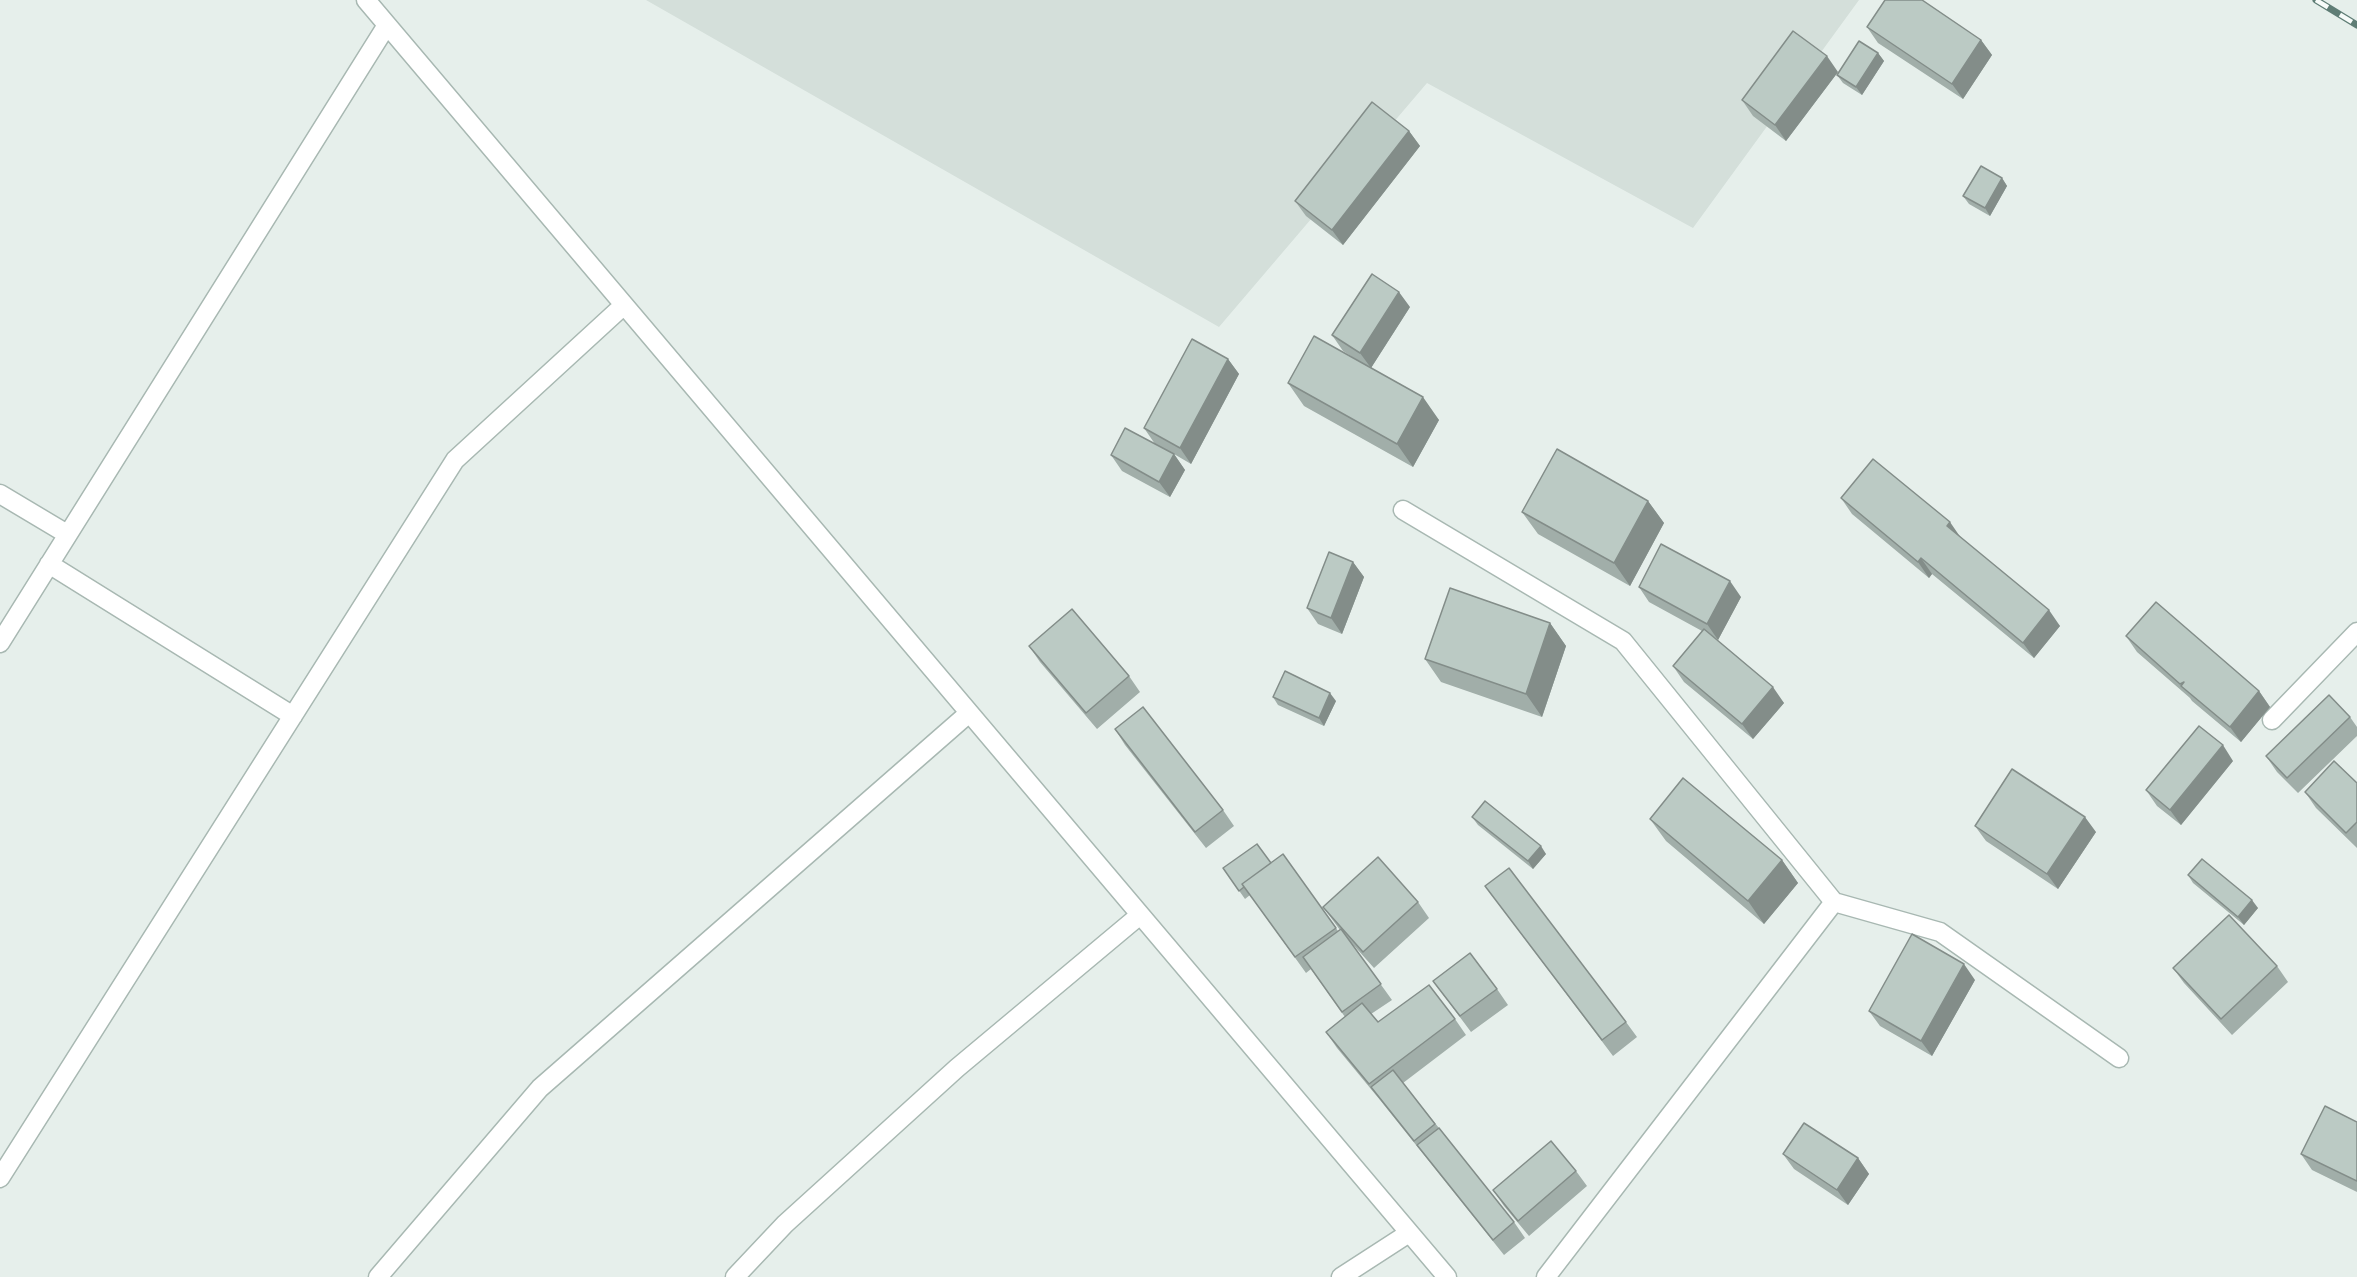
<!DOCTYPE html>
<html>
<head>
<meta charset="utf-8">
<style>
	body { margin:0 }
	canvas { display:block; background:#e6efeb }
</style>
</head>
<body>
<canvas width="2357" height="1277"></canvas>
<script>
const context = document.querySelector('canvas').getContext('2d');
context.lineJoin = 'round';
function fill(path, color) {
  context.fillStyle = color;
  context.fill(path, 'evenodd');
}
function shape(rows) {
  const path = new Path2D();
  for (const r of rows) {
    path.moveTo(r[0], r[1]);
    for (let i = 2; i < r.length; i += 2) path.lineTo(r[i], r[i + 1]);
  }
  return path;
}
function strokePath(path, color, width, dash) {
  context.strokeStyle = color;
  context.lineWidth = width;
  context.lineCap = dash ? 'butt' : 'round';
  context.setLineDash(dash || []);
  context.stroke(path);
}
fill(shape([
	[646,0,1859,0,1693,228,1427,83,1219,327]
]), '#d4dfda');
const minor = shape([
	[366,0,1447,1277],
	[0,494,67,534],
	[1403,510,1623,641,1834,902,1546,1277],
	[49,564,293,716],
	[0,643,387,25],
	[2272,720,2357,632],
	[1834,902,1940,932,2119,1058],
	[0,1178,455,460,624,305],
	[378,1277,540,1088,969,713],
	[735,1277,785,1224,957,1068,1140,915],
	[1341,1277,1409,1233]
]);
strokePath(minor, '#a8b8b2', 21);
strokePath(minor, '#fff', 18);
const rail = shape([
	[2316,0,2357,25]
]);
strokePath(rail, '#5f7d75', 7);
strokePath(rail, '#f7fbf9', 4.5, [14]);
fill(shape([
	[1867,27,1981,40,1992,55,1963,99,1878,43],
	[1878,53,1884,61,1862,95,1843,83,1837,75],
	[1838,72,1786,141,1753,116,1742,100],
	[1409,131,1420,146,1343,245,1306,216,1295,201],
	[2002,178,2007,186,1990,216,1969,204,1963,196],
	[1410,307,1371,368,1439,420,1413,467,1304,406,1288,383,1368,367,1343,351,1332,335],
	[1228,359,1239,374,1191,464,1174,454,1185,470,1170,497,1122,471,1111,455,1155,444,1144,428],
	[1841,498,1961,538,2060,626,2034,658,1932,574,1929,578,1852,514],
	[1648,501,1664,523,1630,586,1538,534,1522,512],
	[1353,562,1364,577,1342,634,1318,624,1307,608],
	[1639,587,1741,597,1718,640,1713,637,1784,703,1753,739,1684,682,1673,666,1702,631,1649,602],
	[1550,623,1566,646,1542,717,1441,682,1425,659],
	[2126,636,2259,691,2270,707,2241,742,2192,701,2190,698,2137,652],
	[1029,646,1129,676,1140,692,1097,729,1040,662],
	[1273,697,1336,701,1324,726,1278,705],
	[2350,717,2357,727,2357,736,2298,793,2277,772,2266,756],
	[1115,729,1223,810,1234,826,1206,848,1125,745],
	[2233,761,2181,825,2157,806,2146,790],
	[2357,783,2357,848,2316,808,2305,792],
	[1472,817,1546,854,1533,869,1478,825],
	[1650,819,1782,860,1798,883,1764,924,1666,841],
	[1975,826,2096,832,2058,889,1986,841],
	[1283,854,1338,931,1340,930,1323,907,1418,902,1429,918,1374,968,1348,939,1392,1000,1371,1014,1378,1022,1455,1019,1466,1035,1403,1083,1514,1222,1525,1238,1504,1255,1380,1100,1337,1048,1326,1032,1345,1017,1311,969,1306,973,1250,895,1245,899,1223,868,1271,863],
	[2188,875,2258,908,2244,925,2193,883],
	[1485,886,1626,1022,1637,1037,1613,1056],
	[2277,966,2288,982,2232,1035,2184,983,2173,968],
	[1975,980,1932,1056,1880,1026,1869,1011],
	[1433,981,1497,989,1508,1005,1471,1032],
	[2357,1122,2357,1192,2312,1170,2301,1154],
	[1783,1154,1858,1158,1869,1174,1848,1205,1794,1169],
	[1576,1171,1587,1186,1529,1236,1504,1206,1493,1190]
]), '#a1aea9');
fill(shape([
	[1981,40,1992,55,1963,99,1952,84],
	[1878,53,1884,61,1862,95,1856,87],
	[1827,56,1838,72,1786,141,1775,125],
	[1409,131,1420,146,1343,245,1332,230],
	[2002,178,2007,186,1990,216,1985,208],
	[1399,292,1410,307,1371,368,1360,353],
	[1228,359,1239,374,1191,464,1180,448],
	[1423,397,1439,420,1413,467,1397,444],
	[1174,454,1185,470,1170,497,1159,482],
	[1648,501,1664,523,1630,586,1614,563],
	[1950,522,1961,538,1947,526],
	[1921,558,1932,574,1929,578,1918,562],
	[1353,562,1364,577,1342,634,1331,618],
	[1730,581,1741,597,1718,640,1707,624],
	[2049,610,2060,626,2034,658,2023,643],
	[1550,623,1566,646,1542,717,1526,694],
	[1773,687,1784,703,1753,739,1742,724],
	[2259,691,2270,707,2241,742,2230,727],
	[1330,693,1336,701,1324,726,1319,718],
	[2223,745,2233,761,2181,825,2170,810],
	[2085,817,2096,832,2058,889,2047,874],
	[1541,846,1546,854,1533,869,1528,861],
	[1782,860,1798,883,1764,924,1748,901],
	[2252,900,2258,908,2244,925,2238,917],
	[1964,964,1975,980,1932,1056,1921,1041],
	[1858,1158,1869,1174,1848,1205,1837,1190]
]), '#838d89');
const building = shape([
	[1885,0,1922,0,1981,40,1952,84,1867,27,1885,0],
	[1793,31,1827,56,1775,125,1742,100,1793,31],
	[1859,41,1878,53,1856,87,1837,75,1859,41],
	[1372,102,1409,131,1332,230,1295,201,1372,102],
	[1981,166,2002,178,1985,208,1963,196,1981,166],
	[1372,274,1399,292,1360,353,1332,335,1372,274],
	[1314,336,1423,397,1397,444,1288,383,1314,336],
	[1192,339,1228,359,1180,448,1144,428,1192,339],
	[1125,428,1174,454,1159,482,1111,455,1125,428],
	[1557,449,1648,501,1614,563,1522,512,1557,449],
	[1873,459,1950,522,1947,526,2049,610,2023,643,1921,558,1918,562,1841,498,1873,459],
	[1661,544,1730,581,1707,624,1639,587,1661,544],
	[1329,552,1353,562,1331,618,1307,608,1329,552],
	[1450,588,1550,623,1526,694,1425,659,1450,588],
	[2156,602,2259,691,2230,727,2181,686,2184,682,2180,684,2126,636,2156,602],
	[1072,609,1129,676,1086,713,1029,646,1072,609],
	[1704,629,1773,687,1742,724,1673,666,1704,629],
	[1285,671,1330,693,1319,718,1273,697,1285,671],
	[2329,695,2350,717,2287,778,2266,756,2329,695],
	[1143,707,1223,810,1195,832,1115,729,1143,707],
	[2199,726,2223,745,2170,810,2146,790,2199,726],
	[2334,761,2357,783,2357,822,2346,833,2305,792,2334,761],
	[2012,769,2085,817,2047,874,1975,826,2012,769],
	[1683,778,1782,860,1748,901,1650,819,1683,778],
	[1485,801,1541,846,1528,861,1472,817,1485,801],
	[1257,844,1271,863,1242,884,1244,887,1239,891,1223,868,1257,844],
	[1283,854,1336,928,1295,957,1242,884,1283,854],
	[1378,857,1418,902,1363,952,1323,907,1378,857],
	[2202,859,2252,900,2238,917,2188,875,2202,859],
	[1509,868,1626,1022,1602,1040,1485,886,1509,868],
	[2229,915,2277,966,2221,1019,2173,968,2229,915],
	[1341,929,1381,984,1342,1012,1303,957,1341,929],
	[1912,934,1964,964,1921,1041,1869,1011,1912,934],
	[1470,953,1497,989,1460,1016,1433,981,1470,953],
	[1429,985,1455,1019,1369,1084,1326,1032,1362,1003,1378,1022,1429,985],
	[1393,1070,1435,1124,1414,1141,1371,1087,1393,1070],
	[2325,1106,2357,1122,2357,1181,2301,1154,2325,1106],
	[1804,1123,1858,1158,1837,1190,1783,1154,1804,1123],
	[1439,1128,1514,1222,1493,1240,1417,1145,1439,1128],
	[1551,1141,1576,1171,1518,1221,1493,1190,1551,1141]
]);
fill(building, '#bbcac4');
strokePath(building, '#838d89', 1.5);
</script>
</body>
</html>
